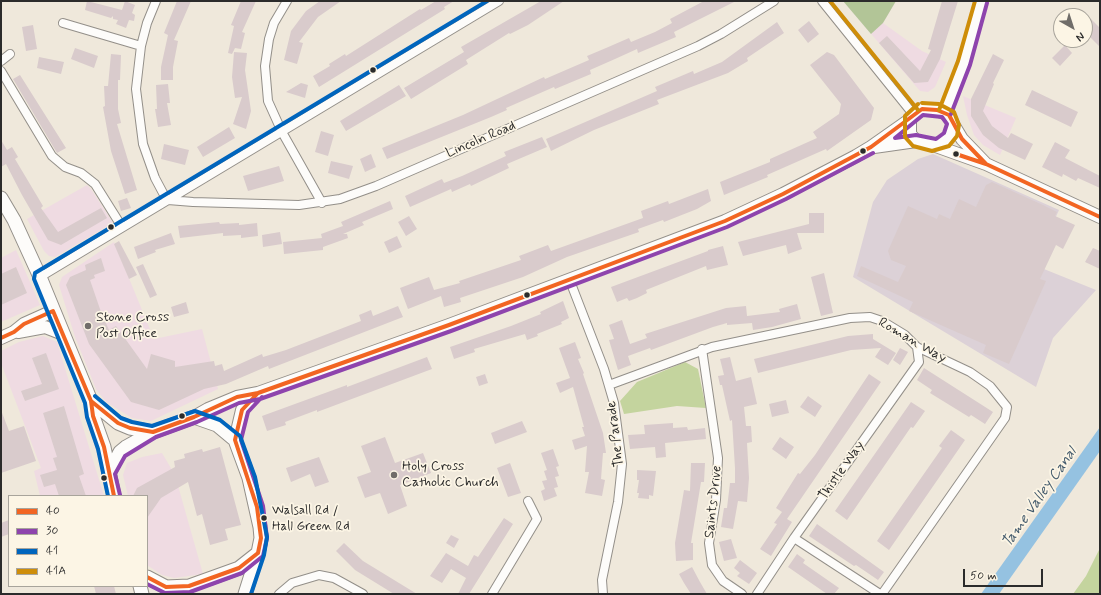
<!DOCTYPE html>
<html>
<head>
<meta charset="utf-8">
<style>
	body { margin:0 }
	#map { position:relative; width:1101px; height:595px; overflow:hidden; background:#efe8db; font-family:Mynerve,sans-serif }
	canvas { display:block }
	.frame { position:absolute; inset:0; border:2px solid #2b2b2b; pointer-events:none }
	.legend { position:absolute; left:8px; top:495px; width:140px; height:92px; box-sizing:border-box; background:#fcf5e5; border:1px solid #a8a49b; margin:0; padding:5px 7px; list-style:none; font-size:12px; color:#2b2b2b }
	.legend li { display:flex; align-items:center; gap:8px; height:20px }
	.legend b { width:20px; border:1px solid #a8a49b }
	.north { position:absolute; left:1053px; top:8px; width:40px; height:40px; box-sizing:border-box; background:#fcf5e5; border:1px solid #a8a49b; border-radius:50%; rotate:141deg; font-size:11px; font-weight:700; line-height:16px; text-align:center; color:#2b2b2b }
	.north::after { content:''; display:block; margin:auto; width:14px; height:18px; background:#706d69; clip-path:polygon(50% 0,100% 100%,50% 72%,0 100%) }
	.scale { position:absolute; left:963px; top:569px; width:80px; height:18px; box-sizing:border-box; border:2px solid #2b2b2b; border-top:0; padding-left:5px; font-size:12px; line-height:14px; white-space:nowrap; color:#2b2b2b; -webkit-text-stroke:3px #fcf5e5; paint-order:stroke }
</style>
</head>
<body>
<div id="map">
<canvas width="1101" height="595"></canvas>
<div class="frame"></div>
<ul class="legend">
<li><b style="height:5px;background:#f26522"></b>40</li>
<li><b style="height:5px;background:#8e44ad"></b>30</li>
<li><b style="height:5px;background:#0065bd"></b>41</li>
<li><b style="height:5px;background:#ce8d09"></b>41A</li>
</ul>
<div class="north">N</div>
<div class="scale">50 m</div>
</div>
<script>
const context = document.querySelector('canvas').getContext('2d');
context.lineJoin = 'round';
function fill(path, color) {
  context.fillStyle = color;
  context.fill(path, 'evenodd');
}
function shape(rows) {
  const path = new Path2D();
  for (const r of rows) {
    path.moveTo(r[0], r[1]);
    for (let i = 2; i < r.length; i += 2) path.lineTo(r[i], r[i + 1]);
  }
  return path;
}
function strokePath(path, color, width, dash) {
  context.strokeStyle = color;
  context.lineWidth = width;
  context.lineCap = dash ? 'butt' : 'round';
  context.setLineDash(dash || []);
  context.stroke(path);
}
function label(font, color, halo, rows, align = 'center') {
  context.font = font + ' Mynerve,sans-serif';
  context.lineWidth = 3.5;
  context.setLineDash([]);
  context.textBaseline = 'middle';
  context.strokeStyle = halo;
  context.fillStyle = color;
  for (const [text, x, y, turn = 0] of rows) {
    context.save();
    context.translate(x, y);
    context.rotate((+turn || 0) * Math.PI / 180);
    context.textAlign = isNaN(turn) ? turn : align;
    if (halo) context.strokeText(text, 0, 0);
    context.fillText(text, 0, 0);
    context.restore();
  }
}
fill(shape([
	[843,1,896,1,883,23,922,51,946,62,935,87,928,92,920,91],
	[963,96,1016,118,1000,155,983,145,974,135,967,115],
	[87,185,91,189,113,223,55,257,49,256,44,251,27,219],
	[114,242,154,339,202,329,218,389,151,421,132,418,106,402,96,389,75,337,59,285,62,277],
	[16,250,40,305,1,322,1,258],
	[43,336,57,342,104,496,40,496,34,471,41,468,1,363,1,351,19,342],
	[162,453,175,475,203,574,174,578,162,575,147,565,147,496,128,496,123,475,127,463,142,457]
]), '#efdbe2');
fill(shape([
	[933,154,1059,210,1034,265,1096,290,1053,338,1036,387,853,277,873,202,887,180,918,159]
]), '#dcd1d7');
fill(shape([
	[685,362,698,369,706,408,677,406,624,414,620,401,637,382],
	[1100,548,1100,594,1073,594,1086,576]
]), '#c4d49e');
fill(shape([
	[843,1,896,1,883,23,871,34]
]), '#b2c597');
fill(shape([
	[1100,427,1100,451,999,594,981,594]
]), '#95c2e1');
fill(shape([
	[87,1,122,10,125,1,135,5,132,13,135,15,134,21,129,20,126,28,116,24,118,20,113,19,113,16,111,18,85,10],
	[177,1,191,1,174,40,178,41,173,67,173,80,161,80,161,67,168,35,164,33],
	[241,1,256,1,242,32,245,33,241,49,235,48,232,54,228,53,234,26,231,25],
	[320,1,341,1,318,17,299,42,303,43,297,64,284,60,291,31,306,11],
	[436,1,454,1,444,7,445,9,319,87,313,76,330,66,329,64,345,54,346,56,420,9,421,10],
	[541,1,564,1,528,25,510,34,509,33,466,60,468,64,411,99,404,88,464,52,461,47],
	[704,1,736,1,674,32,676,37,638,53,637,49,615,59,590,70,591,74,555,89,554,87,506,108,507,110,491,117,387,159,382,148,463,115,544,77,545,79,589,60,587,56,606,48,629,38,631,42,655,32,672,23,670,19],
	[942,1,958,1,940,59,928,82,914,83,879,43,887,36,920,71,931,50,928,49],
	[1091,19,1100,28,1100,47,1090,37,1085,42,1085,25],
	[809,21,819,34,808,43,798,30],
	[777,22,784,33,747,58,748,61,728,73,657,100,659,104,594,130,551,151,546,139,657,91,655,87,693,71,694,74,722,62],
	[33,25,37,49,26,51,22,27],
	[1065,45,1072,53,1060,66,1052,58],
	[75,48,98,56,94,68,71,59],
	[234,52,247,53,245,70,251,111,246,129,233,124,242,97,235,98,232,77],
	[827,52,834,55,874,108,871,120,827,151,826,149,767,175,768,177,724,195,720,182,770,162,770,159,817,138,813,132,839,114,841,104,810,65],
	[111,54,121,55,120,80,118,80,118,109,121,123,117,124,137,190,125,194,111,151,103,107,105,106,104,86,108,86],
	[993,54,1004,60,993,83,994,84,983,111,992,126,1008,138,1011,133,1033,144,1025,160,999,148,983,135,971,116,971,99],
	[39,57,64,62,61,74,37,68],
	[20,75,66,148,57,153,13,79],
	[301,83,308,85,305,98,286,92],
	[168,84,170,103,167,103,171,125,158,127,155,109,157,109,156,85],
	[399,85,406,96,346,131,340,121],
	[1032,90,1078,112,1071,127,1025,105],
	[229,127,235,138,203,157,197,147],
	[321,131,334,135,328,156,315,152],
	[542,137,547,147,507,164,509,168,471,186,470,184,452,192,451,189,410,207,405,196,442,179,444,183,462,176,506,156,504,152],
	[1,140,7,150,12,147,18,157,15,159,43,206,41,208,58,232,101,208,107,218,61,245,48,240,22,195,6,164,1,167],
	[1055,142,1070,150,1065,158,1100,176,1100,188,1078,178,1076,181,1063,174,1062,177,1042,167],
	[164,144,189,150,185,165,161,159],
	[371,154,376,167,365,172,360,159],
	[331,161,353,166,349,179,328,173],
	[279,166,284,181,248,191,243,176],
	[992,182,1043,205,1057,212,1055,216,1075,225,1063,249,1056,245,1040,279,1046,281,1009,364,983,353,986,345,909,311,913,302,857,276,861,266,898,282,906,266,891,260,888,251,908,206,937,219,939,214,950,219,959,199,976,207,986,185],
	[708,189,711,201,697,209,664,222,663,220,638,229,639,232,567,257,523,277,460,298,461,302,444,307,441,296,408,309,400,288,429,277,434,290,460,283,459,281,521,260,519,256,548,245,551,251,643,218,641,211,668,201,669,204],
	[127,198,131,208,121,211,118,201],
	[390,201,393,209,362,222,364,225,343,234,347,234,348,238,323,247,323,250,284,254,283,242,322,238,321,234,343,226,341,222],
	[809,213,824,213,824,233,797,233,802,249,788,254,786,245,743,256,738,242,809,224],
	[409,216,417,229,406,236,398,222],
	[219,222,220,224,239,223,239,225,257,223,258,236,241,238,241,235,223,236,223,233,180,238,178,226],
	[280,232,282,244,263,247,262,235],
	[171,233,175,244,155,250,156,252,138,259,134,247],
	[397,236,402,247,389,253,384,242],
	[119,241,137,275,129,279,114,244],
	[723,246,728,265,707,270,706,266,646,290,647,293,637,298,629,301,627,298,617,302,611,287,708,251,708,250],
	[1093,248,1100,251,1100,269,1085,262],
	[101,258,105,271,94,275,95,278,90,280,101,312,109,330,116,326,147,369,151,354,175,361,175,367,214,361,215,366,222,364,224,371,262,354,263,357,286,350,361,321,359,315,371,310,373,316,398,306,403,317,269,369,268,366,226,384,204,389,159,410,131,402,89,344,66,285,70,277,86,270,85,265],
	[143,264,157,295,150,298,136,267],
	[16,267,27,293,1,305,1,274],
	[824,273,833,313,821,316,811,277],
	[563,301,569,318,561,322,562,324,537,334,538,336,527,340,525,334,474,349,475,352,454,359,450,347,511,326,541,314,540,312],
	[186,302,189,313,174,317,171,307],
	[797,304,801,319,772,327,753,330,752,323,727,325,727,323,713,327,651,350,650,348,628,356,631,365,618,370,609,340,614,339,609,325,622,320,630,344,647,338,645,334,726,308,746,306,747,316,780,312,779,309],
	[873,334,873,339,896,353,888,365,875,357,881,348,851,350,758,373,754,359,848,336],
	[575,342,581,358,578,359,584,373,583,374,603,433,606,453,603,453,601,479,605,480,602,496,585,493,589,472,585,472,587,446,575,450,572,440,585,436,582,427,584,427,573,387,560,393,556,383,570,378,559,348],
	[900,348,908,352,900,365,893,360],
	[46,353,59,389,25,401,21,391,42,384,32,358],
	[427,357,432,369,317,412,317,410,285,422,286,425,267,431,262,416,347,385,347,387],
	[730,357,736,381,751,377,757,404,744,407,746,426,751,426,752,442,747,443,749,478,747,502,738,501,733,529,721,527,724,508,727,508,730,483,735,483,735,468,732,420,730,421,722,385,720,385,718,376,724,375,720,359],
	[924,368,993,412,985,424,971,415,969,417,930,393,932,390,917,380],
	[485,374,488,383,479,386,476,377],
	[869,374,881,382,787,519,792,522,771,556,760,549,777,524,774,523,782,512,776,508,798,473,800,474,815,455],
	[808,396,822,406,815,417,800,407],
	[786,400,789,413,772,417,769,404],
	[911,402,925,411,913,428,911,427,847,520,835,511],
	[64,406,84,474,79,476,86,496,59,496,55,484,44,487,40,475,57,470,53,458,57,457,43,413],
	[1,410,9,431,24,426,36,461,1,473],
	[522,421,527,432,495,444,491,433],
	[673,423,673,428,687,427,688,430,705,428,706,439,665,443,666,457,656,458,655,447,630,449,628,435,645,434,644,425],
	[951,430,965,440,889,550,877,541,942,448,939,446],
	[385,437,395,463,423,453,431,473,400,485,407,506,388,514,380,493,365,498,357,477,371,472,361,446],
	[780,437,794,447,786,459,772,449],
	[220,447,241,525,225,529,228,540,210,545,202,514,197,516,188,482,161,498,147,518,147,496,133,496,137,488,175,467,174,461,185,458,184,454,202,449,203,452],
	[553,449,559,466,556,467,559,476,555,477,558,487,554,488,557,496,544,501,541,491,545,489,542,481,547,480,544,471,547,470,541,453],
	[319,457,329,482,315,487,310,474,291,482,286,468],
	[510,463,521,493,508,497,497,468],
	[691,463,705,463,704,482,701,482,691,543,693,543,693,560,676,561,675,543,684,490,690,491],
	[637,470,656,471,653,496,649,495,649,499,638,498,639,493,637,493,639,480,637,480],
	[504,518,513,524,469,594,458,594,466,578,451,569,442,583,430,576,446,553,468,566,474,555,478,557],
	[9,520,9,534,1,537,1,523],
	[817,524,884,572,878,580,856,565,854,566,809,536],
	[451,535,459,539,454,548,446,543],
	[731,539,737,558,724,561,719,542],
	[344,543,363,561,417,594,394,594,355,570,336,551],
	[797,554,805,560,803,563,839,588,834,594,827,594,788,567],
	[740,560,757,573,749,584,737,576,740,573,734,568],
	[692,567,700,582,707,594,691,594,684,583,679,574],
	[94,586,114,586,116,594,96,594]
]), '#d9cbcc');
const street = shape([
	[156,1,147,23,141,46,136,89,143,144,155,178,163,193,168,200,193,202,299,205,340,199,376,186,698,46,721,34,774,1],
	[287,1,274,23,269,39,265,66,268,101,282,132,322,203],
	[822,1,913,114],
	[63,23,141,46],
	[1,61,10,54],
	[1,71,52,156,65,167,81,173,95,184,122,227],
	[40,277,499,1],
	[570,281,604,369,614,403,622,464,618,502,602,580,603,594],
	[702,349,718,458,716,500,709,543,712,565,723,581,742,594],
	[609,385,712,347,850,318,870,317,882,321,905,335,917,347,970,372,990,386,1007,407,1005,418,882,594],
	[794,538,880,594],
	[279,594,292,583,319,575,334,578,363,594],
	[492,594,537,519,528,501],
	[757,594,794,538,919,362,917,347]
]);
const secondary = shape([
	[922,109,937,110,949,115,953,124,951,134,946,141,933,145,916,141,910,134,910,118,922,109],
	[945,112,964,63,981,1],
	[953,124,962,139,986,164],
	[933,145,986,164,1100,217],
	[874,147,916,141],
	[18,332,45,327,63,334],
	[1,338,14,332,24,324,53,311],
	[194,417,208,409,237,397,258,393,449,325,725,221,783,194,856,156,871,147,908,121],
	[235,440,242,410,245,405,257,394]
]);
const primary = shape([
	[1,198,14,220,40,277,91,401,93,416,104,447,114,496],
	[91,401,118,423,130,428,153,432],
	[109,473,120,452,126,447,153,432,194,417,217,425,235,440,249,478,260,527,261,538,258,553,245,594],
	[147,577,166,587,189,586,239,568,258,553],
	[140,586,142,594]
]);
strokePath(street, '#938f89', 10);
strokePath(secondary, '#938f89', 14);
strokePath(primary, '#938f89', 15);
strokePath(street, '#fdfcfa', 8);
strokePath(secondary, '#fdfcfa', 12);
strokePath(primary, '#fdfcfa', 13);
strokePath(shape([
	[956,154,986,164,1100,217],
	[1,338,14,332,24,324,53,311,91,401,93,416,104,447,114,496],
	[91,401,118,423,130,428,153,432,194,417,237,397,258,393,449,325,725,221,783,194,871,147,922,109,937,110,949,115,962,139,986,164],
	[147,577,166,587,189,586,239,568,258,553,261,538,257,507,235,440,242,410,258,393]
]), '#f26522', 4);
strokePath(shape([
	[951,114,970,65,987,3],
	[923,115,942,117,947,124,944,133,936,139,916,135,895,138,923,115],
	[120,495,115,474,125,456,156,437,197,422,239,403,260,399,451,331,727,227,786,199,873,153],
	[147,584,165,593,190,592,242,573,263,556,267,538,263,506,241,440,248,412,262,397]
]), '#8e44ad', 4);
strokePath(shape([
	[95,396,121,418,132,422,152,426,195,411,220,420,240,436,255,477,267,537,264,555,251,594],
	[108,496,98,449,87,417,85,403,34,279,35,273,487,1]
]), '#0065bd', 4);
strokePath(shape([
	[830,1,918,110],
	[918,104,905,116,905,137,913,146,932,151,949,146,957,136,959,125,954,112,939,104,922,103],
	[939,110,958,61,975,1]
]), '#ce8d09', 4);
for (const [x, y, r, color] of [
	[373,70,3.5,"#2b2b2b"],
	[863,151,3.5,"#2b2b2b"],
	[956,154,3.5,"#2b2b2b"],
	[111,227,3.5,"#2b2b2b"],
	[527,295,3.5,"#2b2b2b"],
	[88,326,4,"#706d69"],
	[182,416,3.5,"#2b2b2b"],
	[394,475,4,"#706d69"],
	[104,478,3.5,"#2b2b2b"],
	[264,518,3.5,"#2b2b2b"]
]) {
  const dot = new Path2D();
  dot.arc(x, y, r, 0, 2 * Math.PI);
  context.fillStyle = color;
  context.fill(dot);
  strokePath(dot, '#fcf5e5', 1.5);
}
label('13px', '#2b2b2b', '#fcf5e5', [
	["Walsall Rd /",272,511],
	["Hall Green Rd",272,527]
], 'left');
label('14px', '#2b2b2b', '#fcf5e5', [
	["Lincoln Road",481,140,-23],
	["Roman Way",912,341,30],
	["The Parade",616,434,-97],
	["Thistle Way",842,471,-55],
	["Saints Drive",714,502,-84]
]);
label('14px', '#2b2b2b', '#fcf5e5', [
	["Stone Cross",96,318],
	["Post Office",96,334],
	["Holy Cross",402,467],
	["Catholic Church",402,483]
], 'left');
label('italic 15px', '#435a6c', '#fcf5e5', [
	["Tame Valley Canal",1040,498,-55]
]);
</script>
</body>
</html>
